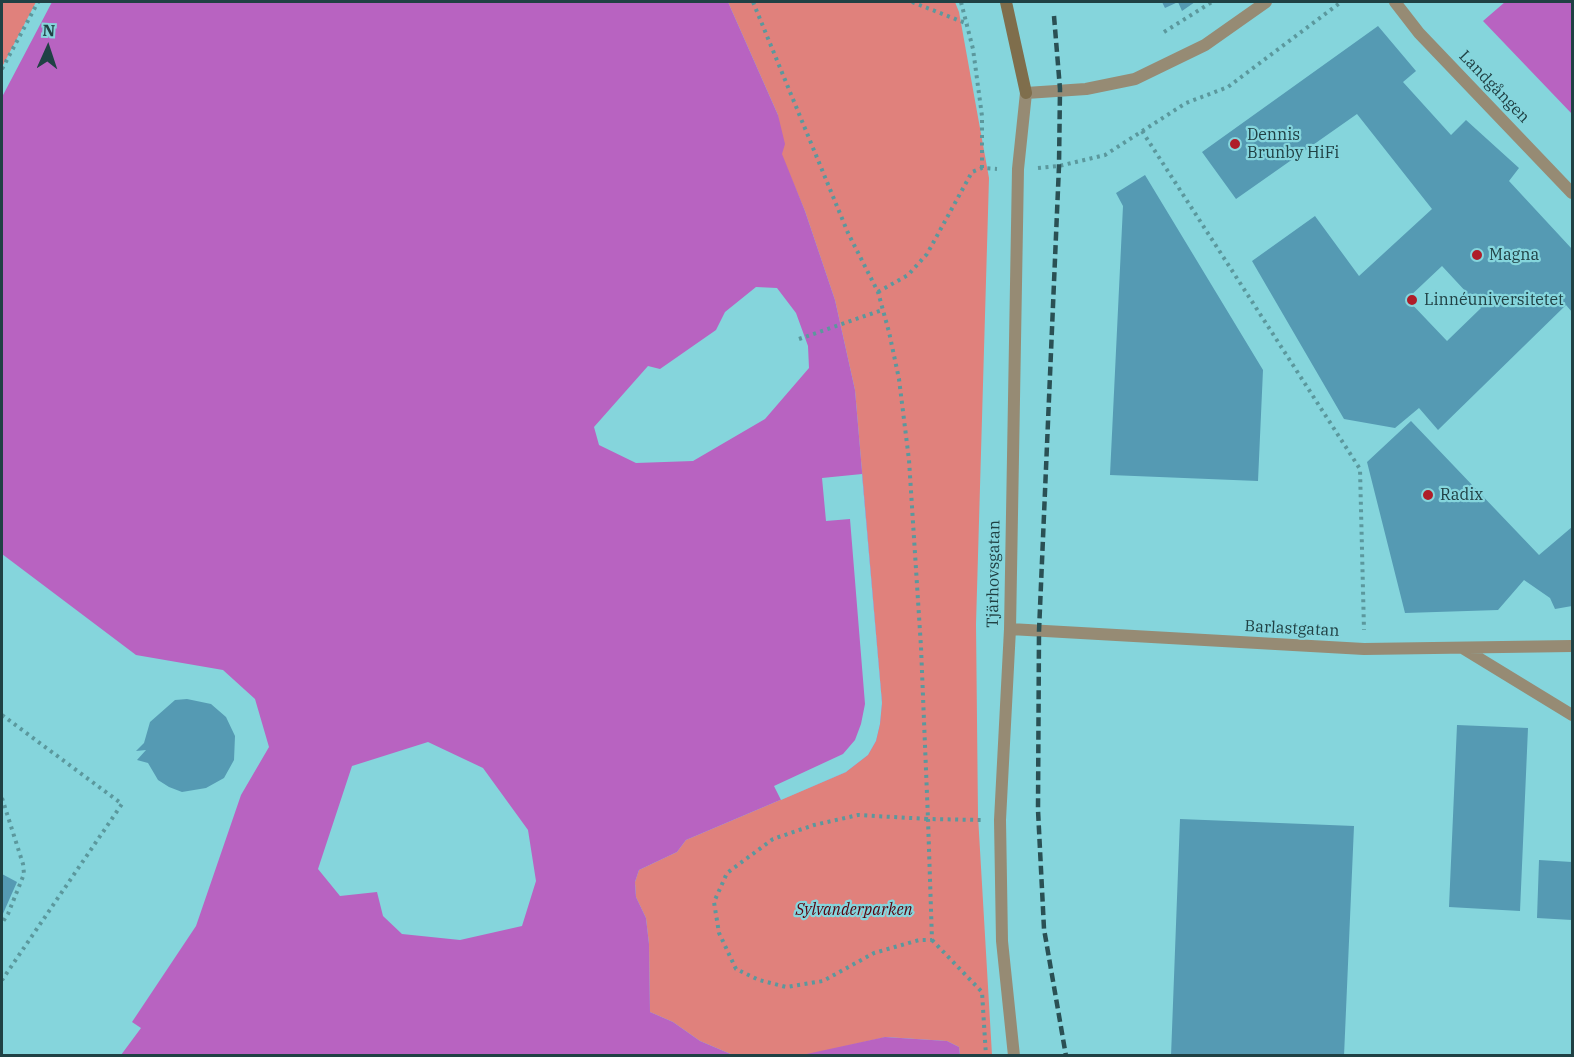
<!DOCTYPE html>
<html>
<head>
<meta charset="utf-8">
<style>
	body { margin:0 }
	#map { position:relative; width:1574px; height:1057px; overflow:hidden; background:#85d5dc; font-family:"IBM Plex Serif",serif }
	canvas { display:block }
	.frame { position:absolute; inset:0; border:3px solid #204144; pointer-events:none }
	.north { position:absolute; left:18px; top:18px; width:60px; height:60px; -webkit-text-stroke:4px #85d5dc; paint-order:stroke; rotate:3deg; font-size:16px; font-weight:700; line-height:24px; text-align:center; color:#204144 }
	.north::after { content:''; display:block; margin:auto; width:21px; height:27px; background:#204144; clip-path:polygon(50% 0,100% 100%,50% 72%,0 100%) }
</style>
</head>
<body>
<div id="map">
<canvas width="1574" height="1057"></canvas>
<div class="frame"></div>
<div class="north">N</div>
</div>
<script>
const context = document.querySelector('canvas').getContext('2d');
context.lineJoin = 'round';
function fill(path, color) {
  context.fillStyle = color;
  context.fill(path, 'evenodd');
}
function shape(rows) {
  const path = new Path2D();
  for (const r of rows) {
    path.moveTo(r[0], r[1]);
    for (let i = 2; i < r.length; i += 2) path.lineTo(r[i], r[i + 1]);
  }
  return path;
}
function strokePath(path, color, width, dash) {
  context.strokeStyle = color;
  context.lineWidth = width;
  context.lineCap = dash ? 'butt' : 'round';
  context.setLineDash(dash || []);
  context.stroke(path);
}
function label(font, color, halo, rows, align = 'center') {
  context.font = font + ' "IBM Plex Serif",serif';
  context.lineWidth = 4.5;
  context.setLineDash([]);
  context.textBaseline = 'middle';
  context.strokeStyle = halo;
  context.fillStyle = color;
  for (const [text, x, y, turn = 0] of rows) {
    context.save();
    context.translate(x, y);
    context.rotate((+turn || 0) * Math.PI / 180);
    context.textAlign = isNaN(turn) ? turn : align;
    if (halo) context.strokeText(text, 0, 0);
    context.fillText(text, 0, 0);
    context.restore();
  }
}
fill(shape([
	[2,2,36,2,2,67],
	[728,2,955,2,959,12,989,178,976,624,978,816,992,1055,960,1055,959,1047,947,1041,886,1037,802,1056,733,1055,700,1041,673,1022,650,1012,649,944,646,918,636,897,635,882,639,870,677,852,686,840,846,772,882,703,855,390,835,300,805,211,781,154,778,115]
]), '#e0817c');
fill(shape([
	[52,2,728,2,778,115,785,144,782,154,805,211,835,300,855,390,882,703,880,724,876,741,868,755,846,772,686,840,677,852,639,870,635,882,636,897,646,918,649,944,650,1012,673,1022,700,1041,733,1055,121,1055,141,1028,132,1022,196,926,241,795,269,747,255,699,223,670,136,655,2,554,2,97],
	[756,287,777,288,796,313,808,346,809,368,765,419,693,461,636,463,599,445,594,427,648,366,660,369,716,330,725,312],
	[428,742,483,768,528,830,536,881,522,926,460,940,402,934,383,916,377,892,340,896,318,869,352,766],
	[1505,2,1572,2,1572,114,1483,21],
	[885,1037,947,1041,959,1047,960,1055,802,1055]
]), '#b863c1');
fill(shape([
	[862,474,882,703,880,724,876,741,868,755,846,772,781,800,774,786,843,754,855,740,861,724,865,704,850,519,826,521,822,478]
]), '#85d5dc');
fill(shape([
	[1162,2,1195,2,1182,11,1178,2,1165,8],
	[1378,26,1416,71,1403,82,1451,135,1466,120,1519,168,1509,181,1572,249,1572,312,1566,305,1438,430,1419,408,1395,428,1344,419,1252,261,1315,216,1359,276,1432,209,1357,114,1236,199,1202,152],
	[1442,266,1481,308,1447,341,1407,299],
	[1145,175,1263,370,1258,481,1110,475,1123,206,1116,193],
	[1411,421,1539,555,1572,527,1572,606,1555,609,1550,598,1524,580,1498,610,1405,613,1367,462],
	[187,699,211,704,226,717,235,736,234,760,224,778,206,788,182,792,169,787,158,780,148,763,137,760,146,750,136,751,144,743,150,722,175,700],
	[1457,725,1528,728,1520,911,1449,907],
	[1180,819,1354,826,1344,1056,1171,1056],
	[1539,860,1572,862,1572,920,1537,918],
	[2,874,17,882,2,916]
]), '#559ab3');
strokePath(shape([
	[753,2,848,233,878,292,889,332,899,379,909,460,921,647,928,819,858,815,814,825,773,839,727,873,714,902,719,933,736,969,759,980,786,987,823,981,874,953,919,940,932,940,928,819,981,820],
	[912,2,968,24],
	[961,2,973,49,982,116,982,168],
	[1164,32,1212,2],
	[2,69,38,2],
	[1142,131,1360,469,1364,630],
	[1038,168,1059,166,1105,155,1186,103,1228,87,1341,2],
	[878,292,908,275,927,254,972,172,982,168,997,169],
	[799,339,882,310],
	[2,715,122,804,2,980],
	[2,798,23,864,24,874,8,914,2,923],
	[932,940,982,992,986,1056]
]), '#5b989d', 4, [3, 4.5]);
strokePath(shape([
	[1395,2,1419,33,1572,193]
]), '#968b74', 12);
strokePath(shape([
	[1010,629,1364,649,1572,646],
	[1464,649,1572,715],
	[1014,1056,1002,941,1000,820,1010,629,1018,169,1026,93,1086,89,1135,79,1205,45,1266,2]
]), '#968b74', 12);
strokePath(shape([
	[1006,2,1026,93]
]), '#7f6e4c', 12);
strokePath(shape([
	[1054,16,1060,89,1059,166,1039,631,1038,810,1044,929,1066,1056]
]), '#2a5054', 4.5, [9, 4.5]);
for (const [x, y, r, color] of [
	[1235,144,6,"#af1d29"],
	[1477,255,6,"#af1d29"],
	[1412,300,6,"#af1d29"],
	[1428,495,6,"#af1d29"]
]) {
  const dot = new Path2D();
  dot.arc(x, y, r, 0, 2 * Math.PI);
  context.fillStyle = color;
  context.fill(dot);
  strokePath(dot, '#85d5dc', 2);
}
label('16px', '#204144', '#85d5dc', [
	["Landgången",1494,87,46],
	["Tjärhovsgatan",994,574,-89],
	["Barlastgatan",1292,629,3]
]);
label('16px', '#204144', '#85d5dc', [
	["Dennis",1247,135],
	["Brunby HiFi",1247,153],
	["Magna",1489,255],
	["Linnéuniversitetet",1424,300],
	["Radix",1440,495]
], 'left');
label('italic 16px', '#59030d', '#85d5dc', [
	["Sylvanderparken",854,910]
]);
</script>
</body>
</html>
